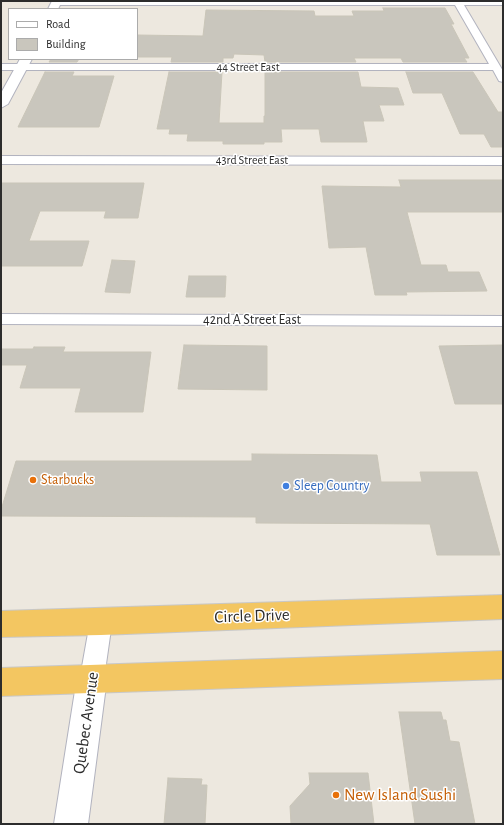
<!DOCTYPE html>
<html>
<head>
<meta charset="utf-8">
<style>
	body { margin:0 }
	#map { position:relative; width:504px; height:825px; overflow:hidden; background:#ede8df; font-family:"Alegreya Sans",sans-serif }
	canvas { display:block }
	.frame { position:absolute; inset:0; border:2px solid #2c2c2c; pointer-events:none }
	.legend { position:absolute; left:8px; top:8px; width:130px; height:52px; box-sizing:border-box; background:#fff; border:1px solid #ababab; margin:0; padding:5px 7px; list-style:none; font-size:12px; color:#2c2c2c }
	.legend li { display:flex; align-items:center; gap:8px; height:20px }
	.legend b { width:20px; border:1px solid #ababab }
</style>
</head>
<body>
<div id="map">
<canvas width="504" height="825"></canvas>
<div class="frame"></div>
<ul class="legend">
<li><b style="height:5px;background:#fff"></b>Road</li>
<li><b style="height:11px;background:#c9c6bd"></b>Building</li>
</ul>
</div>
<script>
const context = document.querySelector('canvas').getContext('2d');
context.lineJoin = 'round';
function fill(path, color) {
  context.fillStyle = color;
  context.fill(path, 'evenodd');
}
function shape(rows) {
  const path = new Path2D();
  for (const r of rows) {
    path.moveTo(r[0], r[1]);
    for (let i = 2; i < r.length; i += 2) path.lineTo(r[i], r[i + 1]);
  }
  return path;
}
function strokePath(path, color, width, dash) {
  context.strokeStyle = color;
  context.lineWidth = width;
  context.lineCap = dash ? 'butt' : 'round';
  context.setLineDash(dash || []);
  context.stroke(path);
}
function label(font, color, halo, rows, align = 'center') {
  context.font = font + ' "Alegreya Sans",sans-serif';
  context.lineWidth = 3;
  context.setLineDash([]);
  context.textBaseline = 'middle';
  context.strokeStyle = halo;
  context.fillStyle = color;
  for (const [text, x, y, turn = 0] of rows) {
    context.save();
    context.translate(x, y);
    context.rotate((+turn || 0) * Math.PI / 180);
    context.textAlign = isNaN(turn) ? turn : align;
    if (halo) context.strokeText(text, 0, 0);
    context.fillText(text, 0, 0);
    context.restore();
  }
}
const building = shape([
	[383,8,445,8,454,24,451,24,469,58,464,58,467,62,403,62,401,58,354,58,356,62,265,62,264,55,234,54,233,58,223,58,223,62,171,62,172,57,137,57,137,35,203,36,206,10,314,11,315,16,354,16,352,11,384,11,383,8],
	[51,59,79,59,77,62,49,62,51,59],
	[45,72,74,72,72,76,114,76,99,127,18,127,45,72],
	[169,72,222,72,219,123,264,123,264,116,265,116,265,72,358,72,361,87,398,88,404,105,379,105,384,121,363,121,367,142,321,142,319,129,281,129,282,142,264,142,264,144,223,144,223,141,187,141,188,134,169,134,170,129,157,129,169,72],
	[406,72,473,72,498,112,503,112,503,147,491,147,484,134,460,134,442,93,413,93,406,72],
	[399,180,503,180,503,212,407,212,421,265,446,265,448,272,479,272,487,291,406,292,407,295,375,295,366,247,329,248,322,186,401,187,399,180],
	[1,183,144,183,138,218,104,218,106,211,40,211,29,241,89,241,82,266,1,266,1,183],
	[112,260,135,261,130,293,105,292,112,260],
	[189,276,226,276,225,297,186,297,189,276],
	[184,345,267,346,267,390,178,389,184,345],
	[503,345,503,404,455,404,439,346,503,345],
	[34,347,65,347,63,352,151,352,143,412,75,412,81,388,20,388,27,365,1,365,1,349,33,349,34,347],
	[252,454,377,455,381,482,422,482,420,472,477,472,500,555,437,555,430,524,256,523,256,517,1,516,1,510,16,461,252,461,252,454],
	[399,712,441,712,443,720,446,720,450,741,459,742,475,824,415,824,399,712],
	[309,773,368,773,374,824,291,824,290,806,310,784,309,773],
	[168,778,202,779,201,785,207,785,205,824,164,824,168,778]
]);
fill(building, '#c9c6bd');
strokePath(building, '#c9c5b8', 1);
const minor = shape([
	[54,1,503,1,503,5,464,5,503,71,503,82,499,81,493,70,1,70,1,64,489,64,455,5,56,5,52,3,54,1],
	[1,156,503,157,503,165,1,164,1,156],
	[1,314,503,316,503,326,1,324,1,314],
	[101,611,109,615,112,622,104,678,101,686,92,690,83,686,80,678,90,622,93,615,101,611]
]);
const tertiary = shape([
	[52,1,62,1,58,9,48,9,52,1],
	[20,59,32,59,8,104,1,108,1,93,20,59],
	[92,664,102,668,107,678,88,824,54,824,77,678,82,668,92,664]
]);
const trunk = shape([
	[503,595,503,619,101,635,1,637,1,611,503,595],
	[503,651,503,679,1,696,1,668,503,651]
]);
strokePath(minor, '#b2b3bf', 2);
strokePath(tertiary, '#b2b3bf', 2);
strokePath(trunk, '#c8c8c8', 2);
fill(minor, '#fff');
fill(tertiary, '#fff');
fill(trunk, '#f3c661');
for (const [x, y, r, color] of [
	[33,480,4,"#e8710a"],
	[286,486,4,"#3f7fe0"],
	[336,795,4,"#e8710a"]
]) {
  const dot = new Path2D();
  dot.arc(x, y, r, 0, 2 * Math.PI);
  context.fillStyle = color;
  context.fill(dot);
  strokePath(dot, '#fff', 1.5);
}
label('12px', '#2c2c2c', '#fff', [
	["44 Street East",248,67],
	["43rd Street East",252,160]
]);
label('14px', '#2c2c2c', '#fff', [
	["42nd A Street East",252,320]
]);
label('14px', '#c56008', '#fff', [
	["Starbucks",41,480]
], 'left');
label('14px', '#366cbe', '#fff', [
	["Sleep Country",294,486]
], 'left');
label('17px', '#2c2c2c', '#fff', [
	["Circle Drive",252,616,-2],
	["Quebec Avenue",86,723,-82]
]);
label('17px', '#c56008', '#fff', [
	["New Island Sushi",344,795]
], 'left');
</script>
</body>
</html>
